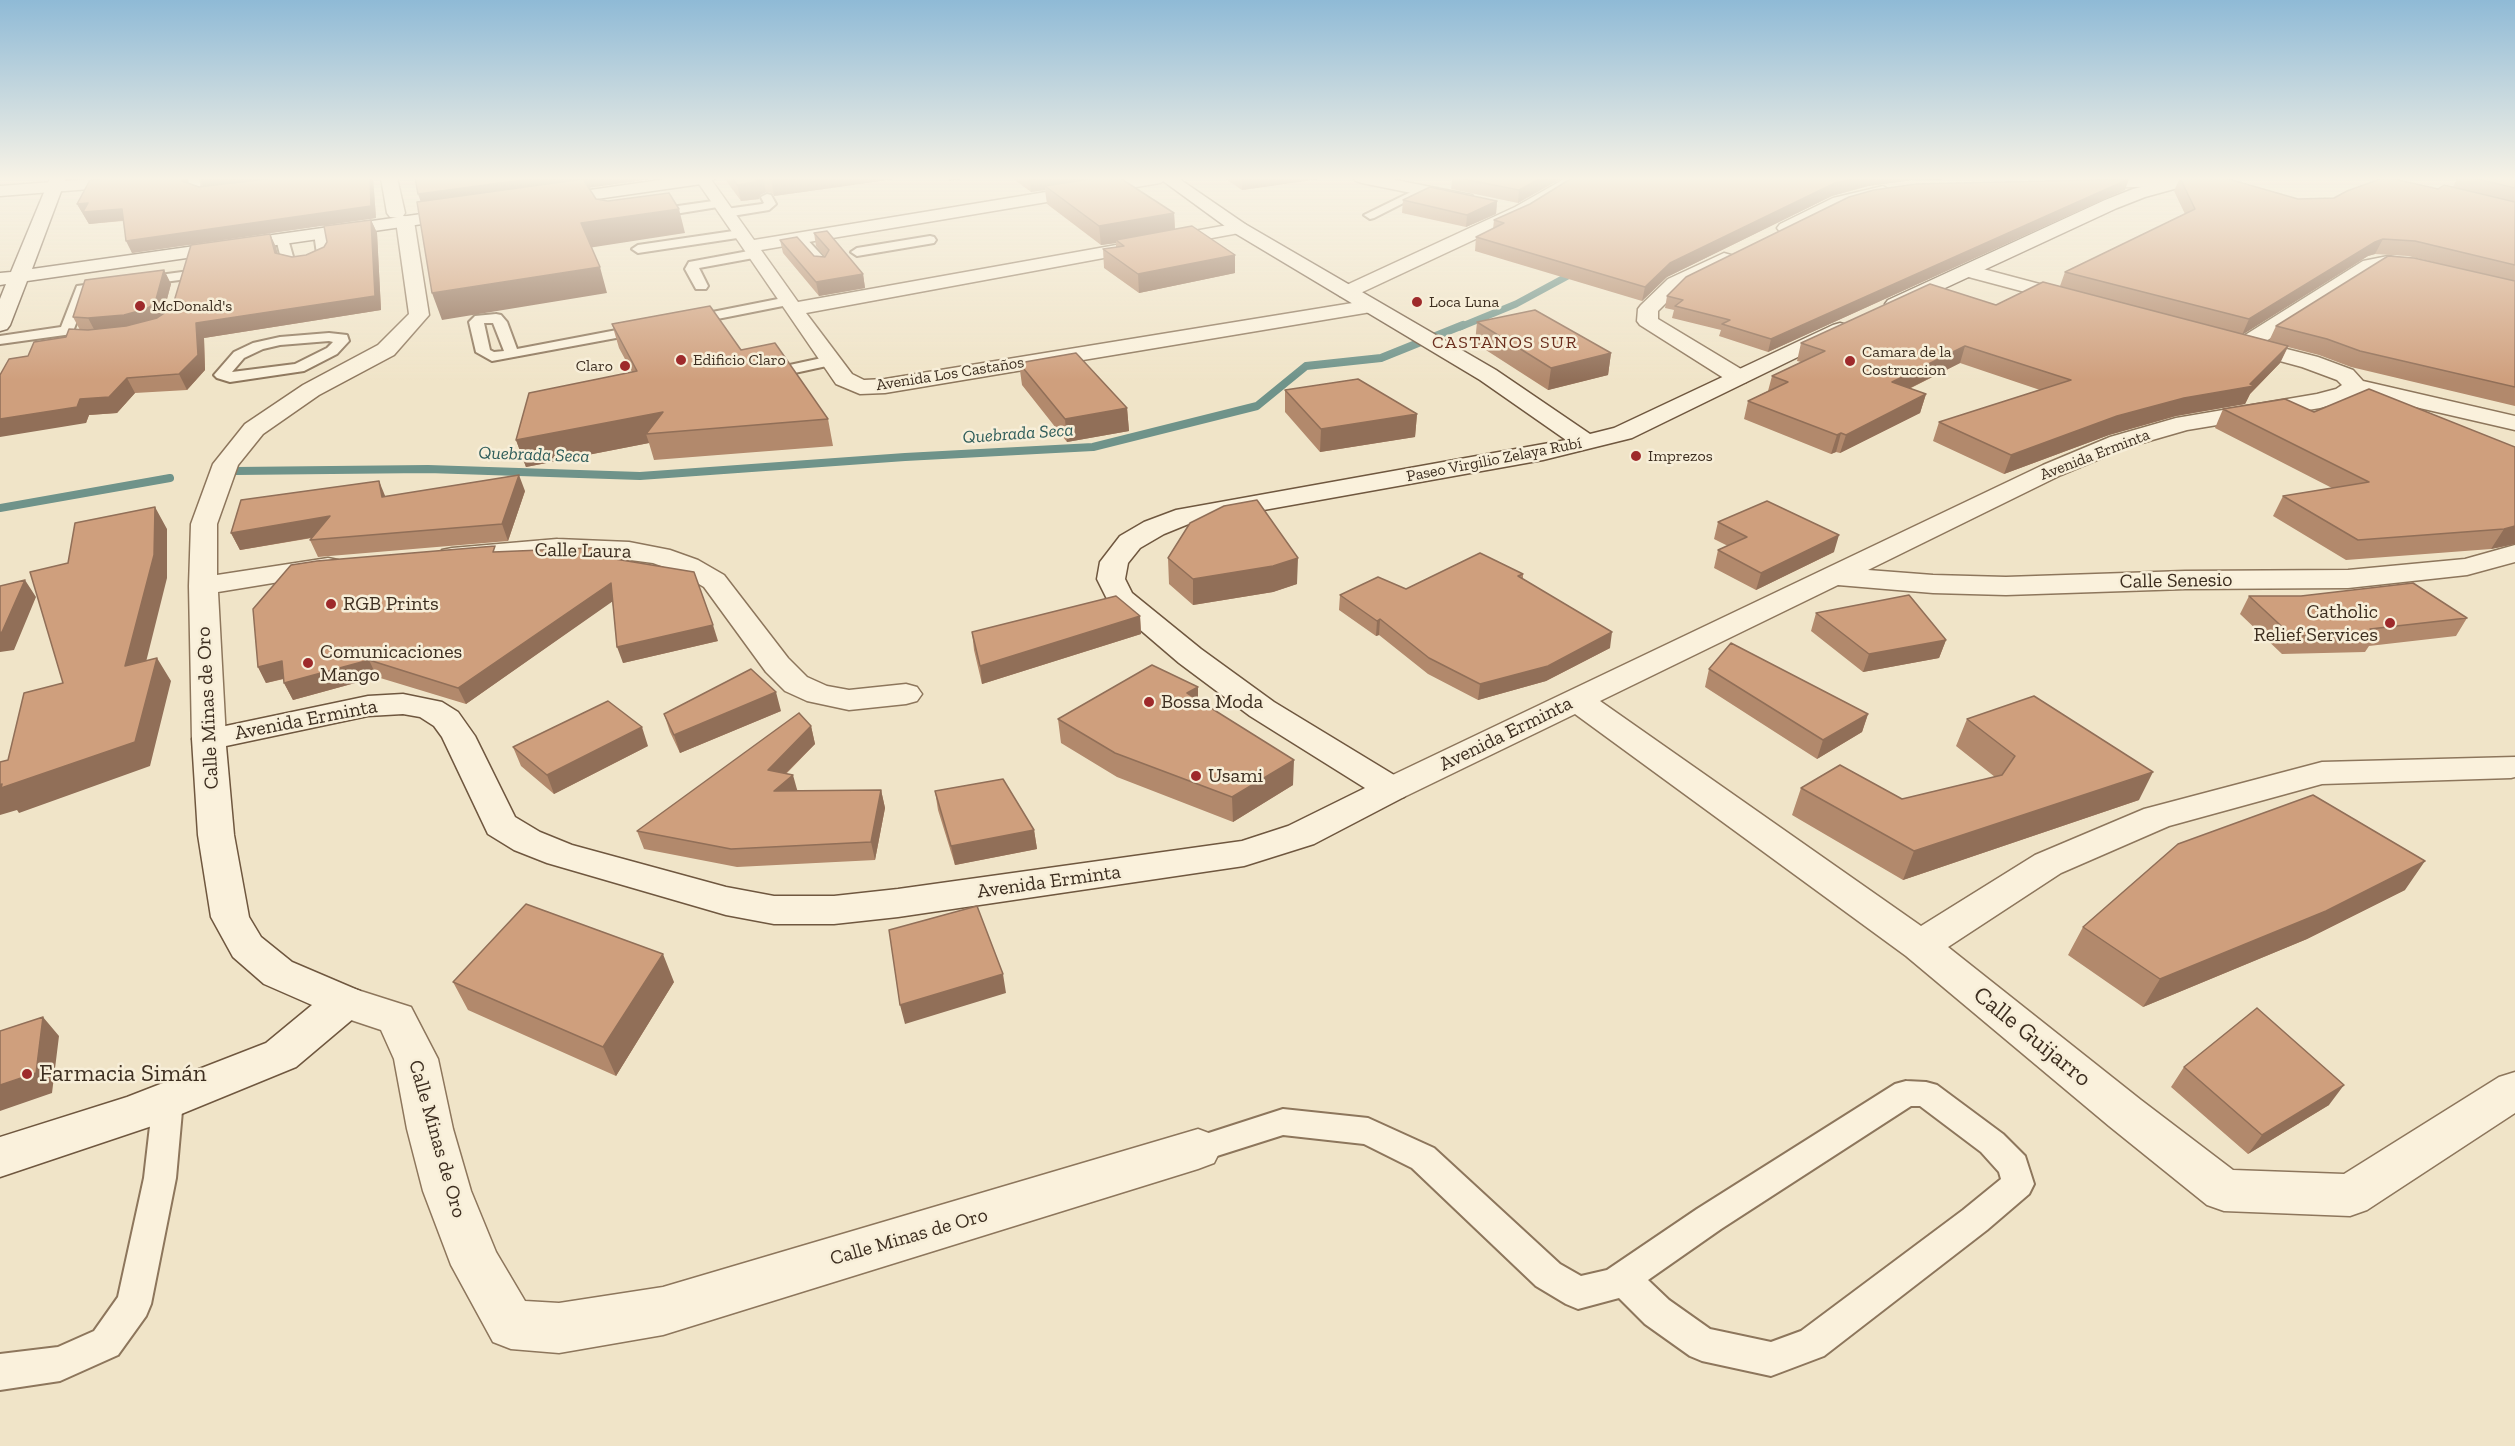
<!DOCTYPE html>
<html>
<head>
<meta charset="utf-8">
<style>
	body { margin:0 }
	canvas { display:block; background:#f0e4c8 }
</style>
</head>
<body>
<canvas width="2515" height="1446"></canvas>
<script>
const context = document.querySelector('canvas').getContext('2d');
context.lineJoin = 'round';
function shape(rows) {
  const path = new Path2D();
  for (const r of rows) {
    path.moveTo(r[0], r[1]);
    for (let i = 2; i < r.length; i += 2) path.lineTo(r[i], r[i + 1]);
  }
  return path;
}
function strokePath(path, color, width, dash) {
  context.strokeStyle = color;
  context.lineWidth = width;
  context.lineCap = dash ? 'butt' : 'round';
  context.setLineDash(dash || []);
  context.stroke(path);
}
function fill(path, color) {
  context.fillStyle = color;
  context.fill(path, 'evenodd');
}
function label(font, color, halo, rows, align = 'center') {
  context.font = font + ' "Zilla Slab",serif';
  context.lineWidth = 5;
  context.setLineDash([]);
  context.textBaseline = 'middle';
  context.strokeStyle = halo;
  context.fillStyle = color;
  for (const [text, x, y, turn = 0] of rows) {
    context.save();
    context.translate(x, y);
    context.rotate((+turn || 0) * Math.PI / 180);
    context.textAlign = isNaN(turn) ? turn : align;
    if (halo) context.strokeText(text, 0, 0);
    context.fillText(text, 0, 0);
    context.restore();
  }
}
strokePath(shape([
	[1460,327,1516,304,1577,271]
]), '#6f938a', 7);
strokePath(shape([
	[235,471,428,469,640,476,905,457,1093,447,1257,406,1306,366,1381,358,1463,325],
	[0,508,170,478]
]), '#6f938a', 8);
const lane = shape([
	[189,178,201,178,200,189,217,189,223,192,217,195,194,195,187,190,189,178],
	[1421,187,1425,188,1425,192,1374,218,1370,219,1364,215,1421,187],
	[767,194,771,195,776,204,769,210,726,217,720,213,726,209,762,204,764,203,761,197,767,194],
	[720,200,724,202,724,206,650,218,644,214,650,210,720,200],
	[320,229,326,233,330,256,329,259,311,267,298,269,283,266,276,239,278,236,286,236,288,239,294,260,308,260,317,254,314,233,320,229],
	[740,230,746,234,744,237,638,253,632,249,638,245,740,230],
	[799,234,803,235,828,262,830,265,828,268,818,268,795,241,793,238,799,234],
	[930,236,934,237,936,240,934,243,857,256,851,252,857,248,930,236],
	[754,250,760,254,759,257,699,268,708,286,706,289,696,289,685,269,689,262,754,250],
	[182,272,187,273,189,276,187,279,88,292,72,334,0,344,0,336,61,327,77,286,182,272],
	[788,297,793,298,795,301,793,304,687,325,680,321,687,317,788,297],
	[496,314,501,315,507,322,517,349,643,325,650,329,643,333,492,361,476,352,469,322,475,316,496,314],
	[484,323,493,323,504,351,494,352,490,350,484,323],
	[329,333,347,335,349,341,337,354,304,371,230,382,217,378,214,375,234,352,253,343,280,337,329,333],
	[329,341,333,342,327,348,295,364,232,372,244,358,263,349,280,345,329,341],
	[831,356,836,358,839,361,836,364,790,374,782,369,785,366,831,356],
	[1906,1081,1926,1082,1937,1085,2003,1134,2025,1156,2034,1184,2029,1194,1987,1230,1824,1356,1771,1376,1702,1361,1690,1356,1645,1324,1619,1298,1578,1309,1566,1304,1536,1286,1412,1168,1364,1144,1283,1135,1198,1162,1187,1158,1182,1149,1187,1140,1283,1109,1368,1118,1434,1148,1560,1264,1581,1276,1607,1270,1697,1209,1895,1084,1906,1081],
	[1911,1106,1920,1106,1981,1152,1999,1172,2001,1179,1963,1210,1801,1331,1771,1342,1710,1329,1669,1300,1648,1280,1721,1229,1911,1106],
	[168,1087,179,1091,183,1100,176,1178,151,1304,146,1316,118,1355,60,1381,0,1390,0,1354,58,1347,94,1331,118,1297,144,1178,153,1100,157,1091,168,1087]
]);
const street = shape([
	[105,178,175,178,167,183,0,196,0,186,105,178],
	[381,178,397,178,405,213,403,216,411,217,414,221,429,315,394,355,319,395,263,434,238,465,217,524,217,575,328,558,338,560,342,566,338,572,328,574,218,592,226,739,221,746,209,749,197,746,192,739,189,586,191,524,213,464,245,424,303,385,378,345,409,314,396,221,398,218,390,217,387,213,381,178],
	[695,178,710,178,754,240,1131,178,1168,178,1160,183,761,250,798,302,1239,223,1245,224,1248,228,1245,232,1239,233,806,313,852,374,864,380,885,379,1371,300,1378,302,1381,306,1378,310,1371,312,885,393,860,394,836,384,695,178],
	[1354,178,1386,178,1466,194,1472,195,1475,199,1472,203,1466,204,1362,183,1356,181,1354,178],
	[1566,178,1586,178,1527,215,1354,296,1340,296,1337,292,1340,288,1515,207,1566,178],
	[2092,178,2190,178,2192,181,2184,186,2084,188,2076,183,2078,179,2092,178],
	[1883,186,1891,191,1889,195,1845,206,1792,232,1780,232,1777,228,1780,224,1833,198,1883,186],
	[1724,253,1731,255,1733,259,1731,263,1682,287,1658,311,1658,319,1746,372,1749,377,1746,382,1738,384,1730,382,1640,325,1637,321,1638,309,1641,305,1668,279,1724,253],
	[2388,256,2430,264,2433,268,2430,272,2423,274,2388,268,2376,270,2263,343,2318,357,2353,370,2363,381,2515,416,2515,430,2359,394,2352,399,2320,408,2187,430,2128,447,2061,475,1868,570,1933,575,2006,577,2185,571,2348,570,2465,559,2515,545,2515,562,2467,575,2348,588,2185,589,2006,595,1933,593,1838,585,1600,701,1921,926,2035,855,2144,809,2322,762,2515,757,2515,777,2511,778,2322,784,2169,826,2061,873,1948,947,2141,1100,2233,1170,2344,1174,2499,1077,2515,1072,2515,1113,2367,1210,2350,1216,2224,1211,2207,1205,2109,1126,1906,956,1575,714,1404,797,1392,800,1380,797,1374,789,1380,781,2043,465,2110,437,2176,418,2317,394,2336,389,2342,385,2337,380,2302,367,2232,348,2229,343,2232,338,2242,337,2363,261,2388,256],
	[1968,265,2081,295,2084,299,2081,303,2074,305,1961,275,1958,271,1961,267,1968,265],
	[557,539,629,542,670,550,698,560,724,575,788,658,807,677,827,686,849,690,906,684,917,687,922,694,917,701,906,704,849,710,807,701,785,691,766,672,704,587,678,572,653,563,593,555,557,555,452,564,442,562,438,556,442,550,452,548,557,539],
	[345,986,411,1007,438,1059,453,1129,471,1191,496,1252,525,1301,559,1303,663,1287,1198,1129,1214,1135,1221,1149,1214,1163,1198,1169,663,1335,559,1353,511,1349,493,1342,451,1265,423,1191,407,1129,394,1059,381,1030,330,1013,324,1002,330,991,345,986]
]);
const secondary = shape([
	[50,178,66,178,32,269,464,208,470,209,473,213,470,217,464,218,27,281,10,325,7,329,0,331,0,299,6,284,0,285,0,273,11,272,50,178],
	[674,178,716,178,708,183,548,206,542,205,539,201,542,197,548,196,674,178],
	[1159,178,1178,178,1245,224,1496,370,1590,434,1614,428,1833,325,1840,323,1847,325,1851,329,1847,333,1632,438,1543,460,1191,523,1164,534,1140,548,1128,563,1125,579,1132,593,1201,649,1274,702,1404,781,1410,789,1404,797,1314,844,1244,866,898,917,834,924,774,924,726,915,547,863,514,850,488,834,442,737,434,726,420,717,403,714,368,716,226,746,234,835,249,917,261,937,292,962,360,991,366,1002,360,1013,296,1067,152,1126,0,1177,0,1137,127,1097,266,1043,312,1005,264,984,233,957,211,917,198,835,192,739,197,732,368,696,403,694,442,702,458,712,475,736,515,817,540,832,572,845,726,887,774,896,834,896,898,889,1242,841,1288,826,1365,788,1250,716,1179,663,1109,603,1097,579,1100,562,1120,536,1144,522,1176,510,1566,440,1480,380,1233,232,1159,178],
	[2177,178,2218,178,2216,181,2185,186,2145,197,2117,208,1902,308,1895,310,1888,308,1885,304,1888,300,2105,200,2133,189,2177,178]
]);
strokePath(lane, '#8d765c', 4);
strokePath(street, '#8d765c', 3);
strokePath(secondary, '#6f573f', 3);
fill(lane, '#faf1dc');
fill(street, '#faf1dc');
fill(secondary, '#faf1dc');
fill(shape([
	[187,178,187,183,199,187,202,187,198,178,373,178,376,218,132,253,123,221,89,224,77,204],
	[724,178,902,178,774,196,772,193,766,192,760,195,759,199,741,201],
	[1012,178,1120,178,1174,213,1175,229,1235,273,1139,293,1104,268,1103,249,1116,247,1116,243,1101,245,1047,204,1045,190,1031,192],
	[1224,178,1326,178,1242,190],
	[1452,178,1562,178,1518,203,1451,189],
	[1572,178,2047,178,1913,180,1868,186,1832,196,1667,277,1642,301,1475,251,1476,237,1493,229,1494,220,1530,204],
	[2180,178,2298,199,2334,198,2453,187,2457,178,2515,178,2515,406,2351,367,2319,355,2288,347,2280,363,2250,394,2245,404,2176,416,2109,435,2004,474,1933,441,1939,422,2040,390,1960,363,1909,389,1926,394,1920,413,1840,453,1836,452,1831,454,1744,419,1748,401,1768,391,1772,376,1801,362,1797,361,1801,343,1996,305,2060,286,2065,272,2185,214,2174,191],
	[2375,254,2408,256,2441,264,2276,326,2269,341,2243,334,2368,256],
	[2125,190,1768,352,1719,336,1721,330,1672,318,1674,310,1665,308,1667,296],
	[1403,200,1497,201,1496,214,1466,227,1402,213],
	[371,220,377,233,381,310,204,338,205,370,187,390,135,393,117,413,89,415,86,423,28,356,80,330,73,317,164,270,171,284,163,314,270,234,277,253,292,257,306,255,324,247],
	[814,233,863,274,865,288,819,296,783,253,780,240,814,256,825,257,816,246],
	[1477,322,1611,353,1608,375,1548,390,1475,343],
	[612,324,741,350,828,419,833,446,654,460,649,443,526,467,516,440,632,372,619,348],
	[1019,363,1127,408,1129,431,1067,442,1022,385],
	[1285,390,1417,414,1415,437,1320,452,1285,412],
	[2223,409,2314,412,2515,447,2515,544,2491,549,2346,560,2273,516,2283,496,2332,488,2215,428],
	[525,491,508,541,318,557,310,540,312,538,240,550,231,533,386,496],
	[1718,522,1834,552,1756,590,1714,568,1718,550,1728,546,1714,539],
	[614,547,618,560,718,641,623,663,612,601,466,704,377,677,293,700,284,683,284,679,266,683,258,667,497,552],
	[1168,558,1297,584,1273,592,1193,605,1169,584],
	[1523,574,1523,579,1610,648,1546,681,1478,700,1428,674,1379,635,1376,636,1339,610,1340,595,1406,589],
	[2249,596,2467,618,2456,636,2369,646,2365,652,2282,654,2240,614],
	[1816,613,1946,640,1939,658,1863,672,1811,631],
	[1140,616,1141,634,982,684,974,650,972,632],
	[1709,669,1868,714,1862,732,1817,759,1705,687],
	[1198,700,1293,785,1233,822,1117,777,1061,743,1058,719],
	[781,711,680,753,670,732,664,714],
	[1967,719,2139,800,1903,880,1792,815,1801,788,1902,799,1995,777,1956,746],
	[811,726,815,744,786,774,798,791,881,790,885,808,875,860,737,867,644,849,637,831],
	[648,746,554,794,521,766,513,747],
	[935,791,1034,830,1037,849,955,865,938,810],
	[2405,890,2307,939,2143,1007,2068,955,2083,927],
	[453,982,674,982,616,1076,468,1010],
	[2184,1067,2329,1105,2248,1154,2171,1087]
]), '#b2896c');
fill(shape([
	[182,178,187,178,187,192,182,181],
	[200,178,281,178,204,188],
	[370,178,373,178,376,218,132,253,126,241],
	[537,178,652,178,652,179,424,211,418,194],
	[758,178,763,178,766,192,760,195,759,199,741,201,737,185],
	[785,178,902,178,774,196,771,180],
	[948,178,971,178,949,181],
	[1029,178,1099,178,1045,186,1045,190,1031,192],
	[1242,178,1326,178,1242,190],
	[1541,178,1562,178,1518,203,1519,190],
	[1856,178,1913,178,1913,180,1868,186,1832,196,1667,277,1642,301,1645,287,1670,263,1835,183],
	[2129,179,2125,190,1768,352,1771,339],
	[1497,201,1496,214,1466,227,1467,215],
	[88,203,122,209,128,220,89,224,77,204],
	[679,209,685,233,588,248,581,223],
	[1174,213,1175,232,1116,240,1116,243,1101,245,1099,226],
	[371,220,377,233,381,310,204,338,205,370,187,390,179,374,196,323],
	[270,234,276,247,281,267,275,253],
	[2383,239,2375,254,2368,256,2242,335,2249,319,2375,242],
	[1235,255,1235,273,1139,293,1138,274],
	[600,267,607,293,442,320,432,293],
	[164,270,171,284,162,318,96,333,88,318],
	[863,274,865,288,819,296,816,282],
	[1965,346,1960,363,1886,400,1892,382],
	[2288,346,2280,363,2250,394,2245,404,2176,416,2109,435,2004,474,2011,455,2117,416,2184,398,2250,384],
	[1611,353,1608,375,1548,390,1551,368],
	[127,378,135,393,117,413,89,415,86,423,0,437,0,410,80,399],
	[1926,394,1920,413,1840,453,1846,435],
	[1127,408,1129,431,1067,442,1065,419],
	[663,412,646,434,649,443,526,467,516,440],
	[1417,414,1415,437,1320,452,1321,429],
	[1841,433,1836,452,1831,454,1837,435],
	[519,475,525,491,508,541,502,524],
	[379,481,386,498,382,497],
	[155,507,167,529,167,578,139,690,125,666],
	[330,516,338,533,240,550,231,533],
	[2515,526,2515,544,2491,549,2504,529],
	[1839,535,1834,552,1756,590,1761,573],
	[614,547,619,563,609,558],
	[1298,558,1297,584,1273,592,1193,605,1193,579],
	[25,580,36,597,14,650,0,652,0,633],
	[611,583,616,599,466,704,458,688],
	[1140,616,1141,634,982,684,980,666],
	[1380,619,1379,635,1376,636,1377,621],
	[713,625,718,641,623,663,617,647],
	[1612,632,1610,648,1546,681,1478,700,1480,684],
	[1946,640,1939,658,1863,672,1869,654],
	[157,658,171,681,150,766,19,813,17,810,0,815,0,785],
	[369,660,377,677,293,700,284,683],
	[282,661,290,677,266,683,258,667],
	[1198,687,1198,710,1187,693],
	[776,692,781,711,680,753,674,735],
	[1868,714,1862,732,1817,759,1823,740],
	[811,726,815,744,772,787,768,770],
	[642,727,648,746,554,794,547,775],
	[1294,760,1293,785,1233,822,1232,797],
	[2153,772,2139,800,1903,880,1914,851],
	[793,775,798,793,774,791],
	[881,790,885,808,875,860,871,842],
	[1034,830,1037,849,955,865,951,846],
	[2425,861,2405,890,2307,939,2143,1007,2160,979],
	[663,954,674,982,616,1076,603,1047],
	[1003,974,1006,993,905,1024,900,1005],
	[43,1017,59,1036,52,1093,0,1111,0,1085],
	[2344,1085,2329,1105,2248,1154,2262,1135]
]), '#916f58');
const building = shape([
	[114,178,182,178,182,181,199,187,274,178,370,178,371,206,126,241,122,209,83,212,88,203,77,204,90,180,114,178],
	[415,178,537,178,418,194,415,178],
	[733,178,758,178,756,178,756,182,737,185,733,178],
	[769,178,785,178,771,180,769,178],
	[1096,178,1120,178,1174,213,1099,226,1045,186,1096,178],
	[1458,178,1541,178,1519,190,1458,178],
	[1572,178,1856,178,1835,183,1670,263,1645,287,1476,237,1504,223,1494,220,1530,204,1572,178],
	[2180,178,2225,178,2298,199,2334,198,2347,191,2383,178,2390,178,2438,189,2444,185,2515,202,2515,265,2415,241,2383,239,2375,242,2249,319,2065,272,2195,209,2180,178],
	[2473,178,2515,178,2515,188,2473,178],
	[583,179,596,199,608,201,669,193,679,209,581,223,600,267,432,293,417,202,583,179],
	[2129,179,1771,339,1722,324,1730,320,1675,306,1683,300,1667,296,1686,277,1849,197,1874,190,1916,184,2129,179],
	[1430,187,1497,201,1467,215,1403,200,1430,187],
	[371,220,375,296,196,323,198,355,179,374,127,378,109,397,80,399,77,407,0,419,0,375,9,359,28,356,34,342,66,337,69,329,88,330,126,326,157,318,172,308,191,245,270,234,275,253,292,257,306,255,324,247,327,242,324,226,371,220],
	[1192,226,1235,255,1138,274,1103,249,1124,246,1116,240,1192,226],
	[827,231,863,274,816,282,780,240,797,237,814,256,825,257,829,250,814,233,827,231],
	[2388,256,2414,258,2515,281,2515,387,2360,351,2327,339,2276,326,2388,256],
	[164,270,155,303,146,309,124,315,88,318,73,317,85,280,164,270],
	[2043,282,2288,346,2250,384,2254,386,2184,398,2117,416,2011,455,1939,422,2071,380,1965,346,1892,382,1926,394,1846,435,1841,433,1837,435,1748,401,1788,382,1772,376,1825,351,1801,343,1930,284,1996,305,2043,282],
	[710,306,741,350,775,343,828,419,646,434,663,412,516,440,529,393,637,371,612,324,710,306],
	[1535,310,1611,353,1551,368,1477,322,1535,310],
	[1076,353,1127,408,1065,419,1019,363,1076,353],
	[1358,379,1417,414,1321,429,1285,390,1358,379],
	[2369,389,2515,447,2515,526,2504,529,2358,540,2283,496,2369,482,2223,409,2285,399,2314,412,2369,389],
	[519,475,502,524,310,540,330,516,231,533,241,500,379,481,382,497,519,475],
	[1257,500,1298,558,1273,566,1193,579,1168,558,1190,523,1224,506,1257,500],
	[1767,501,1839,535,1761,573,1718,550,1747,537,1718,522,1767,501],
	[155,507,154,555,125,666,157,658,135,742,1,788,2,784,0,785,0,762,8,760,24,693,63,683,30,572,68,563,75,523,155,507],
	[495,546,493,552,614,547,609,558,694,572,713,625,617,647,611,583,458,688,369,660,284,683,282,661,258,667,253,609,291,565,317,561,495,546],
	[1480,553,1523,574,1518,576,1612,632,1548,666,1480,684,1429,658,1380,619,1377,621,1340,595,1378,577,1406,589,1480,553],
	[25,580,2,632,0,633,0,586,25,580],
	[2413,583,2467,618,2370,629,2376,634,2292,636,2249,596,2301,596,2413,583],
	[1909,595,1946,640,1869,654,1816,613,1909,595],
	[1116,596,1140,616,980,666,972,632,1116,596],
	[1731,643,1868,714,1823,740,1709,669,1731,643],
	[1152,665,1198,687,1187,693,1294,760,1232,797,1115,753,1058,719,1152,665],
	[751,669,776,692,674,735,664,714,751,669],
	[2034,696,2153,772,1914,851,1801,788,1840,765,1902,799,2002,775,2015,756,1967,719,2034,696],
	[608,701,642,727,547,775,513,747,608,701],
	[799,713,811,726,768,770,793,775,774,791,881,790,871,842,731,849,637,831,799,713],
	[1003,779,1034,830,951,846,935,791,1003,779],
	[2313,795,2425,861,2326,911,2160,979,2083,927,2178,844,2313,795],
	[526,904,663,954,603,1047,453,982,526,904],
	[977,906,1003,974,900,1005,889,930,977,906],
	[2257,1008,2344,1085,2262,1135,2184,1067,2257,1008],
	[43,1017,36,1073,0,1085,0,1031,43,1017]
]);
fill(building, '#cf9f7d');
strokePath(building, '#916f58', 1.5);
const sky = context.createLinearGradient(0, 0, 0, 380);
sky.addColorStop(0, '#8fbad6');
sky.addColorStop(0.47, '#f8f3e6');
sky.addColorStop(1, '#f8f3e600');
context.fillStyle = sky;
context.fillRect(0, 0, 2515, 380);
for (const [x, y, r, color] of [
	[1417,302,6,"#9e2a2b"],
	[140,306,6,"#9e2a2b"],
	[681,360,6,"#9e2a2b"],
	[1850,361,6,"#9e2a2b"],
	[625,366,6,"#9e2a2b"],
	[1636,456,6,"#9e2a2b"],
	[331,604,6,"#9e2a2b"],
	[2390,623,6,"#9e2a2b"],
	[308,663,6,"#9e2a2b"],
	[1149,702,6,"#9e2a2b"],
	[1196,776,6,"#9e2a2b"],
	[27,1074,6,"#9e2a2b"]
]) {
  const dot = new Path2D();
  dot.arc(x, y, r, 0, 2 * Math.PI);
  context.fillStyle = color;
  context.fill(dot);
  strokePath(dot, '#f7eed8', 2);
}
label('16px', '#3d2e20', '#f7eed8', [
	["Loca Luna",1429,302],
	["McDonald's",152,306],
	["Camara de la",1862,352],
	["Costruccion",1862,370],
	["Edificio Claro",693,360],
	["Claro",613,366,"right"],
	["Imprezos",1648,456]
], 'left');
label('16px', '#3d2e20', '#f7eed8', [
	["Avenida Los Castaños",950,374,-9],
	["Avenida Erminta",2095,455,-21],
	["Paseo Virgilio Zelaya Rubí",1494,460,-11]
]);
context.letterSpacing = '1.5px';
label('18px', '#6b2e1e', '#f7eed8', [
	["CASTANOS SUR",1505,343]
]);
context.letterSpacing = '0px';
label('italic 18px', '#2f5d5a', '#f7eed8', [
	["Quebrada Seca",1018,434,-4],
	["Quebrada Seca",534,455,2]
]);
label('20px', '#3d2e20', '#f7eed8', [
	["Calle Laura",583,551,1],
	["Calle Senesio",2176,581,-1],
	["Calle Minas de Oro",208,708,-93],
	["Avenida Erminta",306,720,-11],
	["Avenida Erminta",1506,734,-26],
	["Avenida Erminta",1049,882,-8],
	["Calle Minas de Oro",437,1139,74],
	["Calle Minas de Oro",909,1237,-16]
]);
label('20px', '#3d2e20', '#f7eed8', [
	["RGB Prints",343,604],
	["Catholic",2378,612,"right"],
	["Relief Services",2378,635,"right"],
	["Comunicaciones",320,652],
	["Mango",320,675],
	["Bossa Moda",1161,702],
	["Usami",1208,776]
], 'left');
label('24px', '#3d2e20', '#f7eed8', [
	["Calle Guijarro",2032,1037,39]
]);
label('24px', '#3d2e20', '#f7eed8', [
	["Farmacia Simán",39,1074]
], 'left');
</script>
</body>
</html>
